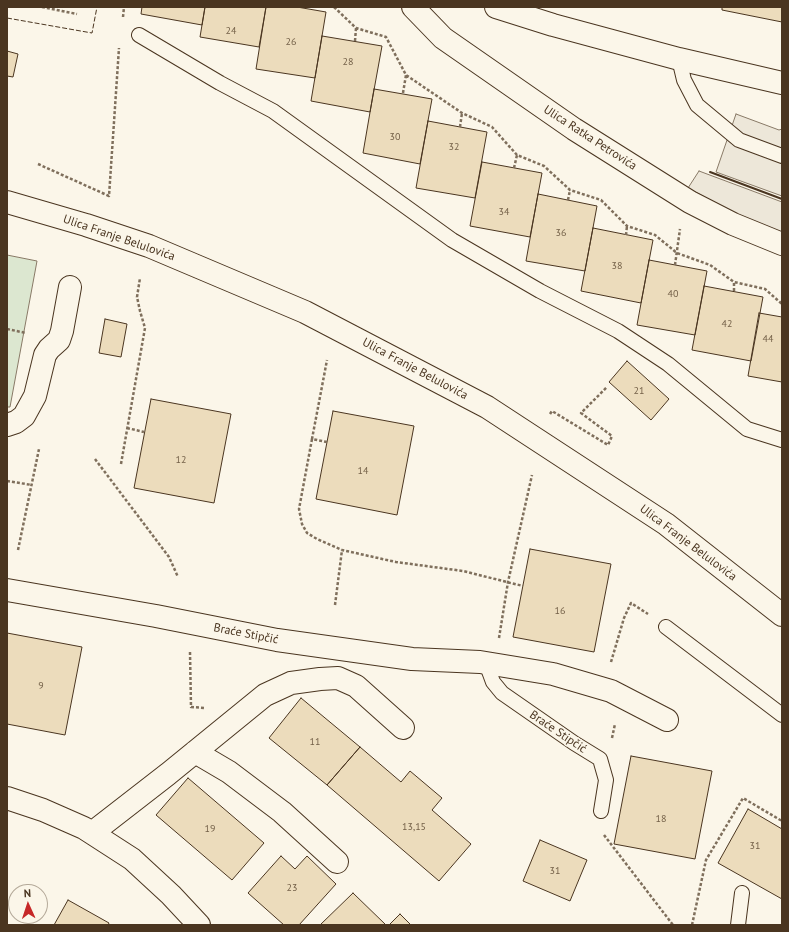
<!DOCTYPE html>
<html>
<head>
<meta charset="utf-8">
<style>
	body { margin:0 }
	#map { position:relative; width:789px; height:932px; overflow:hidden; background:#fbf6e9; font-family:"PT Sans",sans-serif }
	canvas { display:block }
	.frame { position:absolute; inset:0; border:8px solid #4a3520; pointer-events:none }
	.north { position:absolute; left:8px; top:884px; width:40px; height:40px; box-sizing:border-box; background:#fbf6e9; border:1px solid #b4a999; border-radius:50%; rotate:357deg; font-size:11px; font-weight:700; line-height:16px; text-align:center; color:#4a3520 }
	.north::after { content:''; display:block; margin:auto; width:14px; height:18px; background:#c62828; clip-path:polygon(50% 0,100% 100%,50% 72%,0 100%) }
</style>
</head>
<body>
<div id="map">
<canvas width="789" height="932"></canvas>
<div class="frame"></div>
<div class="north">N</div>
</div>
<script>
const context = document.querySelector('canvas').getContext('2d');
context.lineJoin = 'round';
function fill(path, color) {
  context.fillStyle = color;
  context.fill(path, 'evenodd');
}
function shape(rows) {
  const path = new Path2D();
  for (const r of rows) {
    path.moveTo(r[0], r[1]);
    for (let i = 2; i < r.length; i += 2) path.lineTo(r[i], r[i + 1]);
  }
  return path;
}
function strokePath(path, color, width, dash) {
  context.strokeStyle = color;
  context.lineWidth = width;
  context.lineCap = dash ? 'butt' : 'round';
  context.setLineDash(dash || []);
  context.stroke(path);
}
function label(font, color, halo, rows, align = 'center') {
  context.font = font + ' "PT Sans",sans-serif';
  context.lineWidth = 3;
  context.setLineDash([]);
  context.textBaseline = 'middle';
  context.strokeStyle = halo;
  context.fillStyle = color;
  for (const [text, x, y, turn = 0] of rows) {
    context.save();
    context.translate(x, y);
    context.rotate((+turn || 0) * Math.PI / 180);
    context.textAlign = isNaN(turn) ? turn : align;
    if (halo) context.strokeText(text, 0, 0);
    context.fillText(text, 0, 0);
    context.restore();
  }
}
const green = shape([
	[7,255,37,261,10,407,7,407,7,255]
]);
fill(green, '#dce7d0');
strokePath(green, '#887966', 1);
const parking = shape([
	[736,114,779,130,782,129,782,196,716,172,736,114],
	[699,171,782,202,782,233,749,221,688,188,699,171]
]);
fill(parking, '#ede7d9');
strokePath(parking, '#887966', 1);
const building = shape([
	[142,7,205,7,202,25,141,14,142,7],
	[205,7,266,7,259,47,200,37,205,7],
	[266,7,297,7,326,12,315,78,256,69,266,7],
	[722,7,782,7,782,22,722,10,722,7],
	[322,36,382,46,370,112,311,101,322,36],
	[7,51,18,54,13,77,7,76,7,51],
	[374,89,432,99,420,164,363,153,374,89],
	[428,121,487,132,475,198,416,188,428,121],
	[482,162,542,173,530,237,470,226,482,162],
	[538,194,597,206,585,271,526,261,538,194],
	[593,228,653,240,641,303,581,291,593,228],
	[649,260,707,271,695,335,637,325,649,260],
	[704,286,763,297,751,361,692,350,704,286],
	[759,313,782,317,782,382,748,376,759,313],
	[105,319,127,324,121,357,99,353,105,319],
	[627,361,669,399,651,420,609,382,627,361],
	[151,399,231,414,214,503,134,488,151,399],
	[333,411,414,426,397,515,316,499,333,411],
	[530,549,611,564,594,652,513,637,530,549],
	[7,633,82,647,65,735,7,724,7,633],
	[301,698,360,747,327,785,269,738,301,698],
	[360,747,401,782,410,771,442,798,432,810,471,844,439,881,327,785,360,747],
	[631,756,712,771,695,859,614,844,631,756],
	[188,778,264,843,232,880,156,815,188,778],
	[748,809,782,829,782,899,718,863,748,809],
	[540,840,587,860,570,901,523,881,540,840],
	[281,856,295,869,307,856,336,884,299,925,284,925,248,893,281,856],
	[353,893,386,925,320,925,353,893],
	[68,900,109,923,108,925,54,925,68,900],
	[400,914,411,925,389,925,400,914]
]);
fill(building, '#ecdcbc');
strokePath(building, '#4a3520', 1);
const service = shape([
	[139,35,220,83,273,111,452,240,540,291,618,331,668,364,747,429,782,440],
	[679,59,684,80,697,105,739,140,782,156],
	[666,627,782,715],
	[486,663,493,682,502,693,574,743,600,759,606,780,601,811],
	[738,925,742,893]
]);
const minor = shape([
	[413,7,443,38,574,129,690,202,733,224,782,244],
	[496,7,553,25,679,59,782,83],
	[7,202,86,225,149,246,305,312,487,407,666,524,782,615],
	[7,425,16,422,24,416,35,396,45,355,49,349,59,340,62,331,70,287],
	[7,590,156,616,277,640,412,659,480,662,553,674,611,691,667,720],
	[195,752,229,772,282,812,337,862],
	[7,798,43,810,84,828,132,859,171,895,199,925],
	[92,833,168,774,265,695,291,683,320,679,338,678,356,686,403,728]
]);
strokePath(service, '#4a3520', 16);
strokePath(minor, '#4a3520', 24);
strokePath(shape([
	[42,7,77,14],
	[334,7,356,28,386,37,406,75,462,113,492,127,517,155,544,166,570,190,601,200,627,226,655,235,677,253,710,265,734,282,765,289,782,304],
	[123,17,124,7],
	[355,41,356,28],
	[403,93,406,75],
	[460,127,462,113],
	[38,164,109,196,119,48],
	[514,168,517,155],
	[568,200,570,190],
	[626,235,627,226],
	[675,265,680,229],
	[734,291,734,282],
	[7,329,26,333],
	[550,414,552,411,608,445,612,436,581,413,607,387],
	[127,428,144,432],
	[312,439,299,509,302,524,307,533,317,539,342,550,396,562,463,571,523,586],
	[327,442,312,439,327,360],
	[95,459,169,557,178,577],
	[121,464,145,328,140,311,137,297,140,278],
	[7,481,32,485],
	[18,550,39,449],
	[335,605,342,550],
	[499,638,508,582,532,475],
	[190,652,191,707,205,708],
	[611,662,624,618,631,603,648,614],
	[612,738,615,724],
	[604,835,673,925],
	[692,925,706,860,743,798,782,821]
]), '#7f6f5c', 2.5, [3, 2]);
strokePath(service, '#fbf6e9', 14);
strokePath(minor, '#fbf6e9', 22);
strokePath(shape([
	[7,18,92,33,97,7]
]), '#4a3520', 1, [5, 2]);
strokePath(shape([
	[710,172,782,199]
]), '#4a3520', 2);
label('10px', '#725f47', null, [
	["24",231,31],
	["26",291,42],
	["28",348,62],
	["30",395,137],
	["32",454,147],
	["34",504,212],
	["36",561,233],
	["38",617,266],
	["40",673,294],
	["42",727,324],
	["44",768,339],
	["21",639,391],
	["12",181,460],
	["14",363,471],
	["16",560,611],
	["9",41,686],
	["11",315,742],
	["18",661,819],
	["13,15",414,827],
	["19",210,829],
	["31",755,846],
	["31",555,871],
	["23",292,888]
]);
label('12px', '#4a3520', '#fbf6e9', [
	["Ulica Ratka Petrovića",590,138,33],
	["Ulica Franje Belulovića",119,238,19],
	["Ulica Franje Belulovića",415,369,28],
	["Ulica Franje Belulovića",688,543,37],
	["Braće Stipčić",246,634,11],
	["Braće Stipčić",558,732,34]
]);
</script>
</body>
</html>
